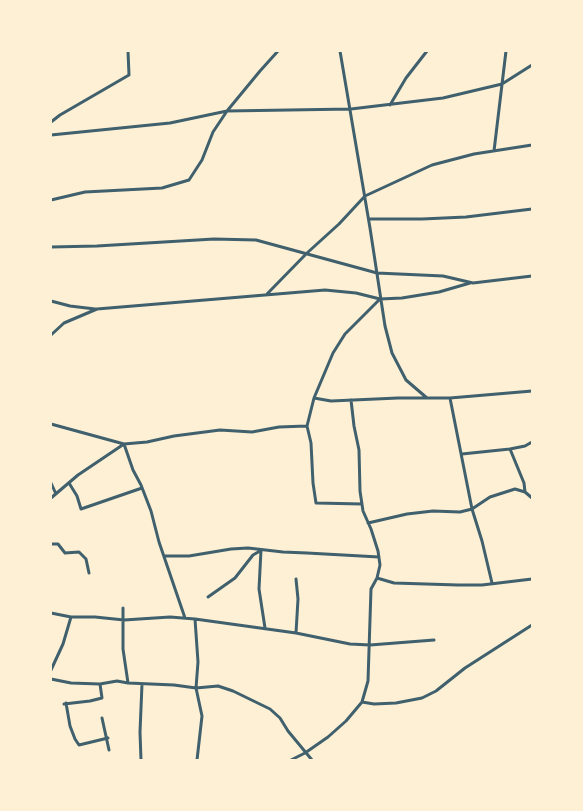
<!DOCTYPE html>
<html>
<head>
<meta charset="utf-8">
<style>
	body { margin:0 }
	#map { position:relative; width:583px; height:811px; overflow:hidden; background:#fdf0d5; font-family:Arial,sans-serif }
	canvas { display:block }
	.frame { position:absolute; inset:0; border:52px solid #fdf0d5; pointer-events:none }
</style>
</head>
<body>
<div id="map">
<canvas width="583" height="811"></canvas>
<div class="frame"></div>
</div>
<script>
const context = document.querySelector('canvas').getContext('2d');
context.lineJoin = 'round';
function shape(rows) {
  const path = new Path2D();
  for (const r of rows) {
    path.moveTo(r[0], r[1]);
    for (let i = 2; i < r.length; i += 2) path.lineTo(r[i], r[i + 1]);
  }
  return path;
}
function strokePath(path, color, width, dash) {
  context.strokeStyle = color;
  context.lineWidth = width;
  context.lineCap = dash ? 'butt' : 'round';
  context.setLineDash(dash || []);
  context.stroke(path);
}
strokePath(shape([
	[340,51,370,228,385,326,392,353,406,380,427,398],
	[390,105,406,78,427,51],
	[51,122,60,115,129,75,128,51],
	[51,135,170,123,227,111,351,109,443,98,502,84,532,65],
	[494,151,506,51],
	[51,200,85,192,162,188,189,180,202,160,213,132,227,111,260,71,278,51],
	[369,219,422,219,466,217,532,209],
	[51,247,97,246,214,239,256,240,377,273,443,276,473,283,532,276],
	[267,294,307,253,339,224,365,196,432,165,474,154,532,145],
	[51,301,70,306,95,309],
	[51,335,64,323,97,309,325,290,356,293,380,299],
	[314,398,331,401,398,398,450,398,532,391],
	[450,398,472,509,482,541,492,583],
	[51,424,124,444,147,442,174,436,220,430,252,432,279,427,306,426],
	[510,449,524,483,525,492],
	[462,454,510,449,525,446,532,442],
	[51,483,56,494],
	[69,483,77,496,81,509,142,488],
	[51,498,78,475,124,444,133,470,141,485,151,511,159,542,185,618],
	[362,504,316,503,313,483,311,443,307,426,314,398,333,353,345,334,380,299,402,298,439,292,470,283],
	[368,523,407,514,433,511,460,512,472,509,490,497,515,489,525,492,532,498],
	[51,544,58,544,65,553,79,552,86,559,89,573],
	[261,550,259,589,265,628],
	[164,556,189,556,231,549,248,548,283,552,307,553,379,557],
	[377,578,394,583,458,585,482,585,532,579],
	[208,597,235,578,253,555,260,551],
	[123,608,123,649,128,683],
	[51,613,71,617,95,617,124,620,170,617,195,619,296,633,350,644,370,645,434,640],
	[195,619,198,662,196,688,202,716,197,760],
	[296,633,298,599,296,579],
	[51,670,63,644,71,617],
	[51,679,71,683,100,684,117,681,128,683,174,685,196,688,218,686,233,691,270,709,280,718,288,731,312,760],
	[362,702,374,704,396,703,422,698,436,691,465,668,532,625],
	[66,703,70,726,75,739,79,745,108,738],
	[64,704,90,701,102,698,100,684],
	[102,718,109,750],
	[141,760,140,732,142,684],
	[291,760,305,753,328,737,346,721,362,702,368,681,371,589,377,578,380,565,378,551,371,529,363,511,360,491,359,450,354,426,351,400]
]), '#3f606c', 3);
</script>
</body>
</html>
